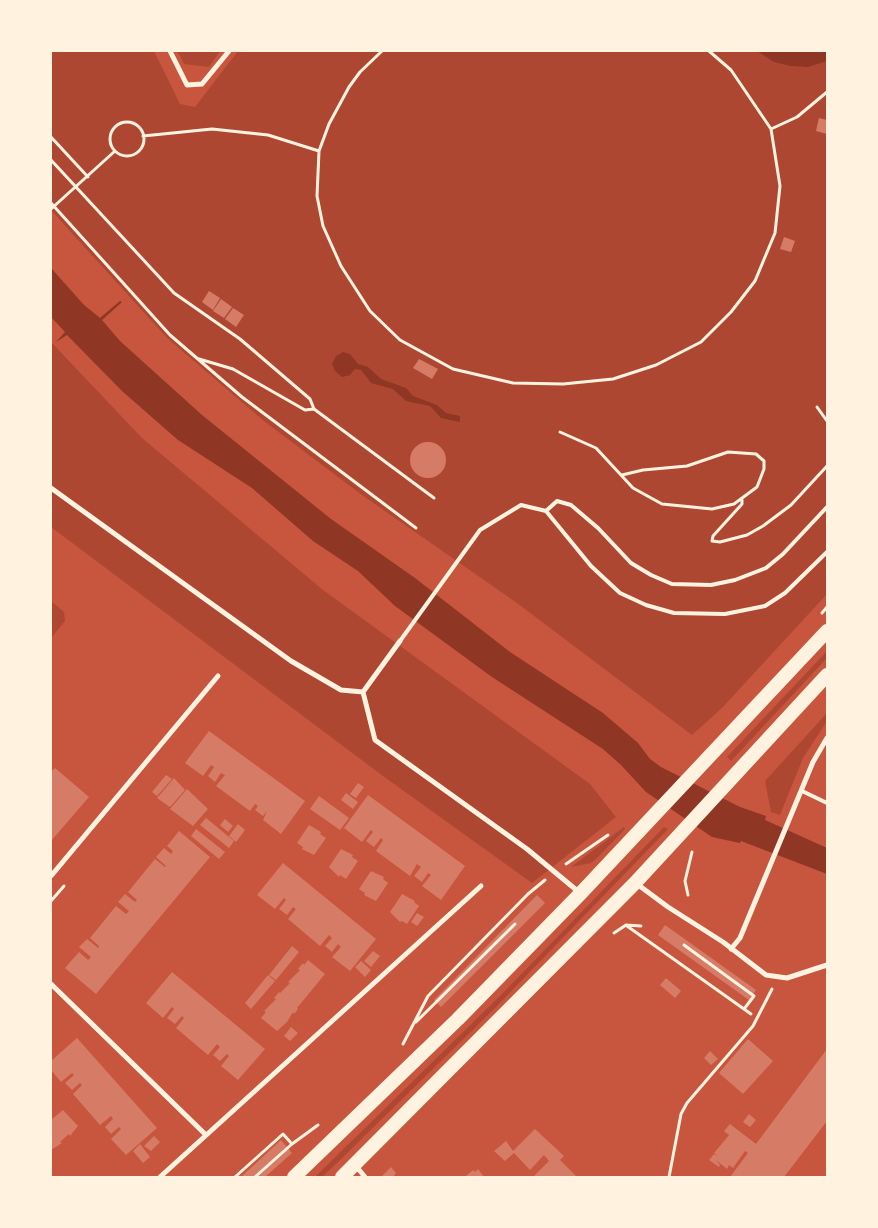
<!DOCTYPE html>
<html>
<head>
<meta charset="utf-8">
<style>
	body { margin:0 }
	#map { position:relative; width:878px; height:1228px; overflow:hidden; background:#c8553d; font-family:"Titillium Web",sans-serif }
	canvas { display:block }
	.frame { position:absolute; inset:0; border:52px solid #fff3e0; pointer-events:none }
</style>
</head>
<body>
<div id="map">
<canvas width="878" height="1228"></canvas>
<div class="frame"></div>
</div>
<script>
const context = document.querySelector('canvas').getContext('2d');
context.lineJoin = 'round';
function fill(path, color) {
  context.fillStyle = color;
  context.fill(path, 'evenodd');
}
function shape(rows) {
  const path = new Path2D();
  for (const r of rows) {
    if (r.length === 3) {
      path.moveTo(r[0] + r[2], r[1]);
      path.arc(r[0], r[1], r[2], 0, 2 * Math.PI);
      continue;
    }
    path.moveTo(r[0], r[1]);
    for (let i = 2; i < r.length; i += 2) path.lineTo(r[i], r[i + 1]);
  }
  return path;
}
function strokePath(path, color, width, dash) {
  context.strokeStyle = color;
  context.lineWidth = width;
  context.lineCap = dash ? 'butt' : 'round';
  context.setLineDash(dash || []);
  context.stroke(path);
}
fill(shape([
	[51,51,154,51,180,104,195,107,238,51,827,51,827,594,722,708,692,735,517,603,362,495,264,421,167,338,51,210],
	[177,51,220,51,209,67,184,64],
	[51,342,142,438,323,590,590,784,616,817,532,883,383,776,51,527],
	[51,601,64,612,65,621,51,638],
	[827,651,827,658,731,761,727,757],
	[827,713,827,721,803,758,780,815,771,812,765,781],
	[624,827,625,829,596,859,591,863,571,867],
	[664,827,668,829,494,1009,338,1162,322,1177,315,1177,503,993]
]), '#ae4732');
fill(shape([
	[757,51,827,51,827,61,808,67,791,66,774,62],
	[51,268,84,305,100,318,120,301,122,302,102,320,120,341,202,415,331,519,415,578,510,652,603,713,638,743,650,759,661,767,740,807,766,816,765,820,827,848,827,874,741,841,740,843,712,837,646,792,621,765,603,749,492,677,395,606,358,571,313,541,252,488,178,440,122,391,67,335,56,342,65,332,51,317],
	[343,352,350,354,358,364,368,367,381,379,406,388,413,396,437,405,446,413,460,416,460,422,441,418,430,406,406,401,393,389,371,383,361,370,355,369,350,375,342,377,335,371,332,364,336,356]
]), '#8f3625');
fill(shape([
	[819,118,827,120,827,134,816,131],
	[784,237,795,241,791,252,780,249],
	[209,291,220,298,213,310,202,302],
	[221,299,232,307,224,318,213,311],
	[233,308,244,315,236,327,225,319],
	[419,359,438,369,432,379,413,368],
	[428,460,18],
	[209,731,305,801,281,834,263,820,267,811,263,816,255,810,258,806,255,804,250,811,216,786,225,775,221,773,215,782,208,776,214,767,211,765,203,776,185,763],
	[55,768,89,797,51,841,51,769,53,770],
	[166,775,172,779,157,796,152,792],
	[174,778,185,790,170,807,157,798],
	[358,783,364,787,356,798,350,794],
	[187,789,208,809,193,826,170,809],
	[346,793,358,802,353,809,341,800],
	[368,795,465,866,441,900,422,886,431,875,428,873,422,882,414,876,421,867,417,864,410,876,376,851,383,840,381,838,374,847,366,841,373,832,371,830,362,842,344,828],
	[319,796,349,818,340,830,310,809],
	[206,818,234,841,229,848,200,825],
	[225,819,233,826,228,832,220,825],
	[238,824,245,830,236,842,229,836],
	[309,825,321,832,320,834,326,838,314,855,302,849,303,847,297,843],
	[196,829,225,852,219,859,191,836],
	[179,831,210,857,96,994,65,968,79,952,88,960,91,957,79,947,87,939,98,948,99,946,90,938,116,906,126,914,129,911,118,902,125,894,135,902,137,900,128,892,155,859,165,867,166,866,156,857,164,848,171,854,173,851,167,846],
	[341,849,353,855,352,857,358,861,346,879,340,875,339,877,329,867],
	[283,863,376,939,350,971,332,957,341,947,338,944,332,952,325,946,332,938,329,935,320,946,288,919,296,909,293,907,287,915,279,909,286,900,284,898,275,909,257,895],
	[371,871,384,877,383,879,388,883,376,901,364,895,365,893,359,889],
	[402,894,415,901,414,902,419,906,407,924,402,921,400,922,390,912],
	[537,895,545,903,441,1007,434,1000],
	[417,913,424,917,417,926,411,922],
	[665,925,756,990,749,1000,658,935],
	[292,946,299,952,276,980,269,975],
	[373,951,380,956,371,967,364,961],
	[308,960,325,974,297,1008,298,1009,294,1014,293,1012,287,1022,277,1031,261,1018,266,1012,264,1011,276,999,274,998,279,992,280,993,290,983,288,982,300,970,298,969,303,963,304,965],
	[361,961,371,970,365,977,355,967],
	[172,972,265,1049,238,1080,221,1066,229,1056,227,1054,220,1061,213,1055,220,1047,217,1044,208,1055,176,1028,184,1018,182,1016,175,1024,167,1018,174,1009,172,1007,163,1018,146,1003],
	[268,975,275,981,251,1009,245,1003],
	[666,978,681,991,675,998,660,985],
	[291,1027,298,1033,290,1041,284,1036],
	[77,1038,157,1128,126,1155,111,1139,121,1129,119,1127,111,1134,105,1127,113,1119,111,1116,100,1125,73,1094,82,1085,80,1083,72,1090,65,1083,74,1075,72,1073,61,1082,51,1070,51,1061],
	[748,1039,773,1061,743,1094,719,1073],
	[827,1049,827,1121,784,1177,730,1177,748,1153,745,1151,733,1168,729,1165,727,1169,716,1160,720,1165,719,1167,709,1160,714,1154,719,1157,714,1153,729,1135,724,1131,730,1124,756,1144],
	[710,1051,718,1059,711,1065,704,1058],
	[63,1110,78,1126,70,1136,69,1134,60,1142,62,1143,51,1150,51,1120],
	[749,1114,756,1120,750,1127,743,1122],
	[535,1129,564,1156,560,1160,577,1177,533,1177,549,1161,544,1155,530,1170,514,1153,505,1161,494,1151,506,1141,513,1151],
	[154,1136,160,1142,151,1151,144,1146],
	[281,1140,292,1153,265,1177,241,1177],
	[140,1144,150,1157,143,1163,133,1151],
	[391,1167,396,1173,393,1177,381,1177],
	[478,1169,484,1177,465,1177,473,1170,475,1172]
]), '#d67c66');
strokePath(shape([
	[382,51,360,72,349,87,329,124,319,151,317,196,323,226,341,266,370,311,400,340,453,369,513,383,563,384,613,379,656,365,701,342,731,312,755,281,775,233,780,186,771,129,731,70,709,51],
	[127,139,17],
	[771,129,797,117,827,92],
	[143,136,212,129,268,135,319,151],
	[51,137,88,177],
	[51,160,174,293,240,339,310,399,314,409,434,498],
	[51,203,170,335,242,397,416,528],
	[51,209,115,151],
	[199,359,233,369,305,410,314,409],
	[817,407,827,421],
	[560,432,596,448,633,488,662,504,712,509,734,504,757,487,764,469,764,461,756,454,728,452,687,466,643,470,622,475],
	[742,500,742,504,713,536,712,541,720,542,747,535,763,526,791,505,827,466],
	[822,613,827,607],
	[566,864,608,835],
	[688,895,685,881,692,852],
	[51,901,64,886],
	[627,926,751,1014],
	[614,933,626,925,641,926],
	[684,945,754,996,744,1009],
	[416,1022,515,924],
	[403,1044,428,996,528,894,545,880],
	[235,1177,283,1134,292,1144,318,1125],
	[255,1177,292,1144],
	[669,1177,681,1114,687,1103,753,1026,772,989]
]), '#fff3e0', 3);
strokePath(shape([
	[546,511,557,501,571,505,598,528,631,563,651,575,672,584,711,585,735,580,766,568,783,554,827,507],
	[400,641,480,530,521,505,546,511,591,566,620,593,646,605,674,613,725,614,765,606,785,593,827,552],
	[802,791,827,803]
]), '#fff3e0', 4);
strokePath(shape([
	[170,51,187,85,202,84,229,51],
	[51,488,291,661,341,690,363,692,400,641],
	[363,692,375,740,527,849,580,893],
	[51,876,218,676],
	[637,884,668,907,723,942,766,975,787,978,827,965],
	[731,949,740,938,813,762,827,738],
	[51,984,206,1135],
	[355,1165,365,1177],
	[160,1177,481,886]
]), '#fff3e0', 5);
strokePath(shape([
	[294,1177,458,1019,581,893,827,631],
	[342,1177,635,883,827,675]
]), '#fff3e0', 14);
</script>
</body>
</html>
